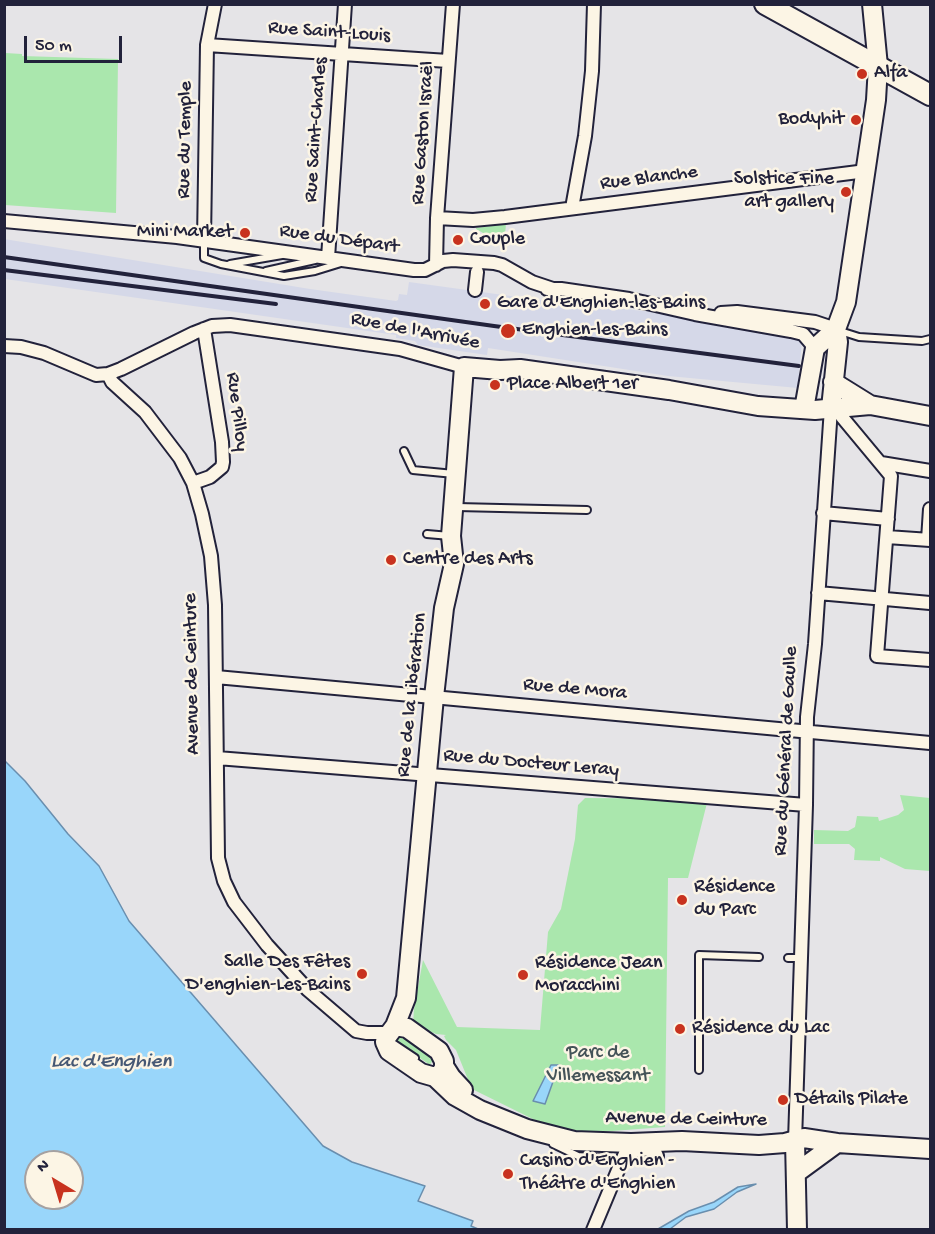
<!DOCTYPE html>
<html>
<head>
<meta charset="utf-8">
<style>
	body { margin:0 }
	#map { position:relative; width:935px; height:1234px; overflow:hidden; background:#e5e4e7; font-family:"Gochi Hand",sans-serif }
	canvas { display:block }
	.frame { position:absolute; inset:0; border:6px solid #22223b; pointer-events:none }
	.north { position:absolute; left:24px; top:1150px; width:60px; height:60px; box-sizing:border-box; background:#fcf5e5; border:2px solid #a5a1a1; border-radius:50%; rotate:322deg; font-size:16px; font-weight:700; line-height:24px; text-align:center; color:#22223b }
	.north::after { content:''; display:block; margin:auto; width:21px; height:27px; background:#c8321e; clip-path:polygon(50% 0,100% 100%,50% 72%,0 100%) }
	.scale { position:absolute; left:24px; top:36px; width:98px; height:27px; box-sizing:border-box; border:3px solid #22223b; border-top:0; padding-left:8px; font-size:18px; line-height:21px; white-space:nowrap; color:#22223b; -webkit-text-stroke:4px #fcf5e5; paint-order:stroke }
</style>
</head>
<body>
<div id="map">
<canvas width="935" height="1234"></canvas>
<div class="frame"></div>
<div class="north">N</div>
<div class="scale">50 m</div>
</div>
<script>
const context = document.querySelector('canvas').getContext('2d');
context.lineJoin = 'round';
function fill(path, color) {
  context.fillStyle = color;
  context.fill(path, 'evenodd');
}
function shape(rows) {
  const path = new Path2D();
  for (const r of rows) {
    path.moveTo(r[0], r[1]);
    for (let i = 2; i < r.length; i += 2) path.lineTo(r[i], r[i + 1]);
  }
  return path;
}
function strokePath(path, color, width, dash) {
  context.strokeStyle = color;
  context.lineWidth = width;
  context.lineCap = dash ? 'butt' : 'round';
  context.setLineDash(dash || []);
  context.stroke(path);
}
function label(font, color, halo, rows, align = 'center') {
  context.font = font + ' "Gochi Hand",sans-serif';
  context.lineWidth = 5;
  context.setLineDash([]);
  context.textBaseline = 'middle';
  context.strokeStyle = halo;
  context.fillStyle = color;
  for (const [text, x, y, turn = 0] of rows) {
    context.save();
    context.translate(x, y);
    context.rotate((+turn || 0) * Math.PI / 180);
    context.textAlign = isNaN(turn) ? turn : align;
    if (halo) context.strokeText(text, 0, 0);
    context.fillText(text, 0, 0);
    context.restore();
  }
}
fill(shape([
	[4,239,310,289,396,301,398,300,399,294,407,295,409,282,554,302,803,327,798,388,668,376,488,348,487,355,418,345,415,341,396,338,396,335,5,279]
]), '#d5d8e8');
fill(shape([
	[5,53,22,54,22,56,118,59,116,213,5,205],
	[506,224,504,245,476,229,476,228],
	[900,795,930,798,930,871,905,869,880,857,880,861,854,860,855,849,849,844,814,844,814,830,848,831,855,827,857,816,878,817,879,821,898,815,904,810],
	[585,798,708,799,688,878,668,878,665,1127,586,1133,547,1126,474,1090,469,1082,456,1050,446,1040,444,1036,446,1035,436,1034,413,1024,414,1009,423,960,457,1027,540,1030,548,932,561,909,575,839,578,805],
	[402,1034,435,1056,430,1065,394,1040,397,1036]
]), '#aae7ad');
const water = shape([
	[5,761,25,781,68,834,99,866,129,921,323,1146,352,1162,425,1186,418,1201,473,1221,471,1226,478,1229,5,1229,5,761],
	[36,1162,72,1162,72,1198,36,1198,36,1162],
	[551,1065,559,1065,545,1104,533,1101,551,1065],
	[756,1184,737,1192,714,1209,686,1217,670,1229,658,1229,689,1211,714,1202,738,1187,756,1184]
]);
fill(water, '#99d6fa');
strokePath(water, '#698eae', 1.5);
const lane = shape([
	[204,241,204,258,221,264,284,276,315,271,341,263],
	[230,264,282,255],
	[266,271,315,260],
	[840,331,859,337,922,341,930,339],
	[404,451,413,470,454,474],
	[457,507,587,510],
	[427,534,450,536],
	[788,958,801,958],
	[391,1042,415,1058],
	[699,1070,699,955,759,957],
	[553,1144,578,1156,606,1159,619,1165]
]);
const street = shape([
	[207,45,448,61],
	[572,208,585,136,592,71,594,4],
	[437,218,473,220,505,217,866,171],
	[4,221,177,237,414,270,425,270,443,261,453,260,494,263,502,265,532,282,553,289],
	[204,240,207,45,215,4],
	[328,258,345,4],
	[436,265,437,218,453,4],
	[547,289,561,289,629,299,695,314,791,331,803,334,815,348],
	[475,290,477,272],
	[721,313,737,312,815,322,836,329],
	[4,346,21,347,44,353,96,375,108,374,121,369,194,333,212,326,230,325,400,349,464,367],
	[108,374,112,382,145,412,180,458,193,483,202,514,211,556,215,605,218,858,224,881,234,902,267,945,308,990,356,1031,367,1033,388,1033],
	[842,417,891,476,877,656,930,660],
	[881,463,930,471],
	[193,483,210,477,222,467,223,462,222,442,204,329],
	[823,513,888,519],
	[887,537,930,540],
	[928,540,930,509],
	[818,593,930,603],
	[216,677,930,743],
	[217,758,806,805],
	[795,1141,806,805,807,717,815,644,831,408],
	[593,1230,626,1151,654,1149,657,1156]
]);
const secondary = shape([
	[833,382,870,405],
	[831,408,838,342,836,329],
	[804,409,815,348,836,329,846,302,876,100,878,66,872,4],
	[395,1026,406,998,434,697,444,608,454,564,451,536,464,367,500,370,520,369,669,390,758,406,815,410,870,405,930,416],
	[395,1026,407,1028,439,1051,444,1061,444,1068,441,1073,435,1077,421,1073,389,1051,385,1042,386,1038,395,1026],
	[444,1066,451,1077,463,1090],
	[435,1077,455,1096,480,1110,527,1129,574,1141,631,1143,682,1141,759,1145,785,1143,804,1138,837,1143,930,1149],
	[795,1141,797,1230],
	[796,1173,837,1143]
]);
const primary = shape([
	[765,4,930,95]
]);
strokePath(lane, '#22223b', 10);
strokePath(street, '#22223b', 16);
strokePath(secondary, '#22223b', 22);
strokePath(primary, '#22223b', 24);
strokePath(lane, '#fcf5e5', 6);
strokePath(street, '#fcf5e5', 12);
strokePath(secondary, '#fcf5e5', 18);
strokePath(primary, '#fcf5e5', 20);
strokePath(shape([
	[4,257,494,326,799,366],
	[4,270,276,304]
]), '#22223b', 4);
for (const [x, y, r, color] of [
	[862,74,6,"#c8321e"],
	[856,120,6,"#c8321e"],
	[846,192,6,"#c8321e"],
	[245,233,6,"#c8321e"],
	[458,240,6,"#c8321e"],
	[485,304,6,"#c8321e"],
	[508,331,8,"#c8321e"],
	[495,385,6,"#c8321e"],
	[391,560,6,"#c8321e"],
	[682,900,6,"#c8321e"],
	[362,974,6,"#c8321e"],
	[523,975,6,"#c8321e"],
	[680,1029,6,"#c8321e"],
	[783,1100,6,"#c8321e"],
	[508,1174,6,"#c8321e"]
]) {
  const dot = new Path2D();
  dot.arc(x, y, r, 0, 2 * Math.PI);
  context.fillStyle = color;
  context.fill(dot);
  strokePath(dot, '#fcf5e5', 2);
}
label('20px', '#22223b', '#fcf5e5', [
	["Rue Saint-Louis",329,33,4],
	["Rue Saint-Charles",317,130,-86],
	["Rue Gaston Israël",424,133,-86],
	["Rue du Temple",186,140,-89],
	["Rue Blanche",649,179,-7],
	["Rue du Départ",339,240,8],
	["Rue de l'Arrivée",415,332,11],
	["Rue Pilloy",236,412,83],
	["Avenue de Ceinture",193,674,-91],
	["Rue de Mora",575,690,5],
	["Rue de la Libération",413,695,-84],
	["Rue du Général de Gaulle",787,751,-87],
	["Rue du Docteur Leray",531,764,5],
	["Avenue de Ceinture",686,1120,1]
]);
label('20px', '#22223b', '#fcf5e5', [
	["Alfa",874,74],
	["Bodyhit",844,120,"right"],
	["Solstice Fine",834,180,"right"],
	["art gallery",834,203,"right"],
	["Mini Market",233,233,"right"],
	["Couple",470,240],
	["Gare d'Enghien-les-Bains",497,304],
	["Enghien-les-Bains",522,331],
	["Place Albert 1er",507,385],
	["Centre des Arts",403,560],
	["Résidence",694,888],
	["du Parc",694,911],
	["Salle Des Fêtes",350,963,"right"],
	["D'enghien-Les-Bains",350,986,"right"],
	["Résidence Jean",535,964],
	["Moracchini",535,987],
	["Résidence du Lac",692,1029],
	["Détails Pilate",795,1100],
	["Casino d'Enghien -",520,1162],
	["Théâtre d'Enghien",520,1185]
], 'left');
label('20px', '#445358', '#fcf5e5', [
	["Parc de",598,1054],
	["Villemessant",598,1077]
]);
label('italic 21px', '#465874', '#fcf5e5', [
	["Lac d'Enghien",111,1063]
]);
</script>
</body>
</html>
